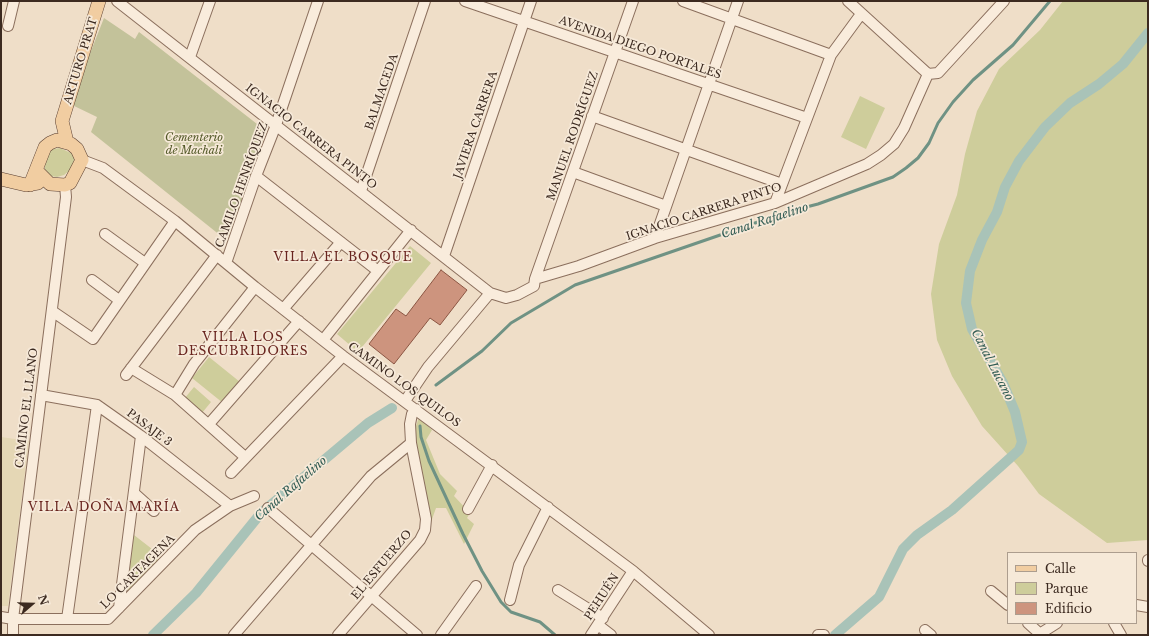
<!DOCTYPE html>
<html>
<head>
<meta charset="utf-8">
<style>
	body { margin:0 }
	#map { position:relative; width:1149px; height:636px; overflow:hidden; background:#efdec8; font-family:"Libre Baskerville",serif }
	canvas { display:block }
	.frame { position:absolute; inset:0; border:2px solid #3c2a20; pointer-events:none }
	.legend { position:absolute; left:1007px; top:552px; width:130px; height:72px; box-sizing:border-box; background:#f6e9d8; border:1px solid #ac9d8e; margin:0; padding:5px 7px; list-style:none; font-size:12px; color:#3c2a20 }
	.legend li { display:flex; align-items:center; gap:8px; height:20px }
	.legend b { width:20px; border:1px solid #ac9d8e }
	.north { position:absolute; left:12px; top:584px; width:40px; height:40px; -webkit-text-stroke:3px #f6e9d8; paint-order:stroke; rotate:70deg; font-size:11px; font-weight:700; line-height:16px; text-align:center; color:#3c2a20 }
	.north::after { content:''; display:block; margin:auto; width:14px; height:18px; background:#3c2a20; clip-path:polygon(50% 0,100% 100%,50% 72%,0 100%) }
</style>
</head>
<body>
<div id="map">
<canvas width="1149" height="636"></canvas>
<div class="frame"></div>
<ul class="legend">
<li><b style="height:5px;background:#f1cda1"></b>Calle</li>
<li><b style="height:11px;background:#cecd9b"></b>Parque</li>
<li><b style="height:11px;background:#cd947e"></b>Edificio</li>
</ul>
<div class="north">N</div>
</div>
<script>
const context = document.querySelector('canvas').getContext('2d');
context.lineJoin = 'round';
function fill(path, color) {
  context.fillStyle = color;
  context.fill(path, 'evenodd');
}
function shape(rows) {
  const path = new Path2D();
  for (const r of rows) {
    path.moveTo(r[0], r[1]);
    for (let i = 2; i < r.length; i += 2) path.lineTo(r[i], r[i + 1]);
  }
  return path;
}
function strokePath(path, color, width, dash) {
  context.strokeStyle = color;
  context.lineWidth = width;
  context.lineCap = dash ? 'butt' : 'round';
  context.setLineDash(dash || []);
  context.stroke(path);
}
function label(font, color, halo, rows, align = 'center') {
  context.font = font + ' "Libre Baskerville",serif';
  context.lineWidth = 3.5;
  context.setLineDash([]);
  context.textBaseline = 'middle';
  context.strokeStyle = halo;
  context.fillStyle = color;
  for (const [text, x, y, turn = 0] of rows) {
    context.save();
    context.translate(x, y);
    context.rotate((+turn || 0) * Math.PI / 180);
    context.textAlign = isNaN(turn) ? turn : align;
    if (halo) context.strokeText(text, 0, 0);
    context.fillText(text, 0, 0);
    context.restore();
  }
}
fill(shape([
	[1,437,29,441,8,606,1,606]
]), '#e5d7b5');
fill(shape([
	[1063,1,1148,1,1148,540,1107,543,1039,494,1018,466,982,426,952,376,937,340,931,294,939,244,957,195,965,154,977,111,999,69,1040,30],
	[860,96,885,108,866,149,841,137],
	[60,148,73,154,75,158,70,170,64,175,57,177,51,176,45,170,44,162,48,153,53,149],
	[410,246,431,263,358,352,337,334],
	[209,357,240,382,223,403,192,378],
	[194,387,211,402,202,413,184,399],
	[419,417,432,430,426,440,440,474,457,491,454,496,470,513,467,518,474,524,464,544,446,508,436,508,431,522,415,437,415,429],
	[134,535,161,556,125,595]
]), '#cecd9b');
fill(shape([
	[104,18,135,39,139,32,266,131,229,236,221,236,91,132,97,117,70,104]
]), '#c3c29a');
strokePath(shape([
	[436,385,482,351,511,323,575,285,787,212,818,204,893,177,906,168,918,158,929,143,938,123,953,102,973,80,1013,45,1050,1],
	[420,426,421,437,429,461,463,534,482,571,501,602,511,612,540,622,555,635]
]), '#6f9284', 3);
strokePath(shape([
	[153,635,196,593,261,513,368,423,392,408],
	[835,635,879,597,903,549,917,535,952,510,1019,450,1022,442,1015,412,1003,383,972,329,966,303,970,271,982,240,997,212,1005,187,1019,161,1045,127,1070,103,1099,84,1123,64,1148,33]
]), '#a9c3b8', 10);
const building = shape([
	[441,270,467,290,440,325,430,318,394,364,369,344,396,309,406,316,441,270]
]);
fill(building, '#cd947e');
strokePath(building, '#8b5542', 1);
const minor = shape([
	[117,1,490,293],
	[465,1,807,118],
	[683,1,831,55],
	[848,1,928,74,938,73,1004,1],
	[8,26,14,1],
	[190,57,210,1],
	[592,116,782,184],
	[82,160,103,168,175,221,255,287,343,356,633,571,709,635],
	[573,172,666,206],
	[256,176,378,271],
	[361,191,425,1],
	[775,203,831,55,861,14],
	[105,234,145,263],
	[655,238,738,1],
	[444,256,531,1],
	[226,263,256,176,276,125,318,1],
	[535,279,633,1],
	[92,280,119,300],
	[284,308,341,242],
	[52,311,93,339,175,221],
	[323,340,411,230],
	[131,368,175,395,245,457],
	[126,375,217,255],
	[41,395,97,405,141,436,230,506],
	[175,395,194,364,255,287],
	[405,401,428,367,490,293,506,298,517,295,534,286,535,279,579,266,655,238,775,203,867,164,881,155,894,144,904,128,928,74],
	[209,424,299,321],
	[231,473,343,356],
	[134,493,154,511],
	[268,508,417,635],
	[468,509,492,465],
	[1148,560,1148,561],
	[558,590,603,618],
	[991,591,1008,605],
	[510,600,519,565,548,507],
	[1136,605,1148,607],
	[119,608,141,436],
	[1,617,13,619,108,619,195,530,230,506,254,496],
	[67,619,97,405],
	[1028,623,1040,634],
	[1114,623,1121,635],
	[598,625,611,635],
	[925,630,931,635],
	[13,635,13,619,66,197,65,185],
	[234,635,371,476,411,443],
	[338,635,420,540,425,530,426,519,411,443,410,424,412,414,416,409],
	[441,635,476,586],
	[591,635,633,571],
	[818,635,824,635],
	[1038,635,1057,623]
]);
const major = shape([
	[67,142,62,121,99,1],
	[1,179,26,185,38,183],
	[30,185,45,147,50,143,57,140,71,144,77,149,82,160,70,183,65,185,50,184,36,170]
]);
strokePath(minor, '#8b6f5d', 12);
strokePath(major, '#593e30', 14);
strokePath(minor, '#f9ecdc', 10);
strokePath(major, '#f1cda1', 13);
label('11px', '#3c2a20', '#f6e9d8', [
	["AVENIDA DIEGO PORTALES",640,48,19],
	["ARTURO PRAT",81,61,-73],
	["BALMACEDA",382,92,-71],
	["JAVIERA CARRERA",476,125,-71],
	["MANUEL RODRÍGUEZ",573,136,-71],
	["IGNACIO CARRERA PINTO",311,137,38],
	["CAMILO HENRÍQUEZ",242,185,-70],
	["IGNACIO CARRERA PINTO",704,212,-18],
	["CAMINO LOS QUILOS",404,385,36],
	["CAMINO EL LLANO",27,408,-83],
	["PASAJE 3",149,428,37],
	["EL ESFUERZO",382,565,-50],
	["LO CARTAGENA",138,572,-45],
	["PEHUÉN",602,597,-57]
]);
label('italic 11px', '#525827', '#f6e9d8', [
	["Cementerio",194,138],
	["de Machali",194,151]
]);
label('italic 12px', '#305b53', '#f6e9d8', [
	["Canal Rafaelino",765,221,-18],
	["Canal Lucano",992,365,63],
	["Canal Rafaelino",291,489,-41]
]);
context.letterSpacing = '1px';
label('12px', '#69251f', '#f6e9d8', [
	["VILLA EL BOSQUE",343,258],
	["VILLA LOS",243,338],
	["DESCUBRIDORES",243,352],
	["VILLA DOÑA MARÍA",104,508]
]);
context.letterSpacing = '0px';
</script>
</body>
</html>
